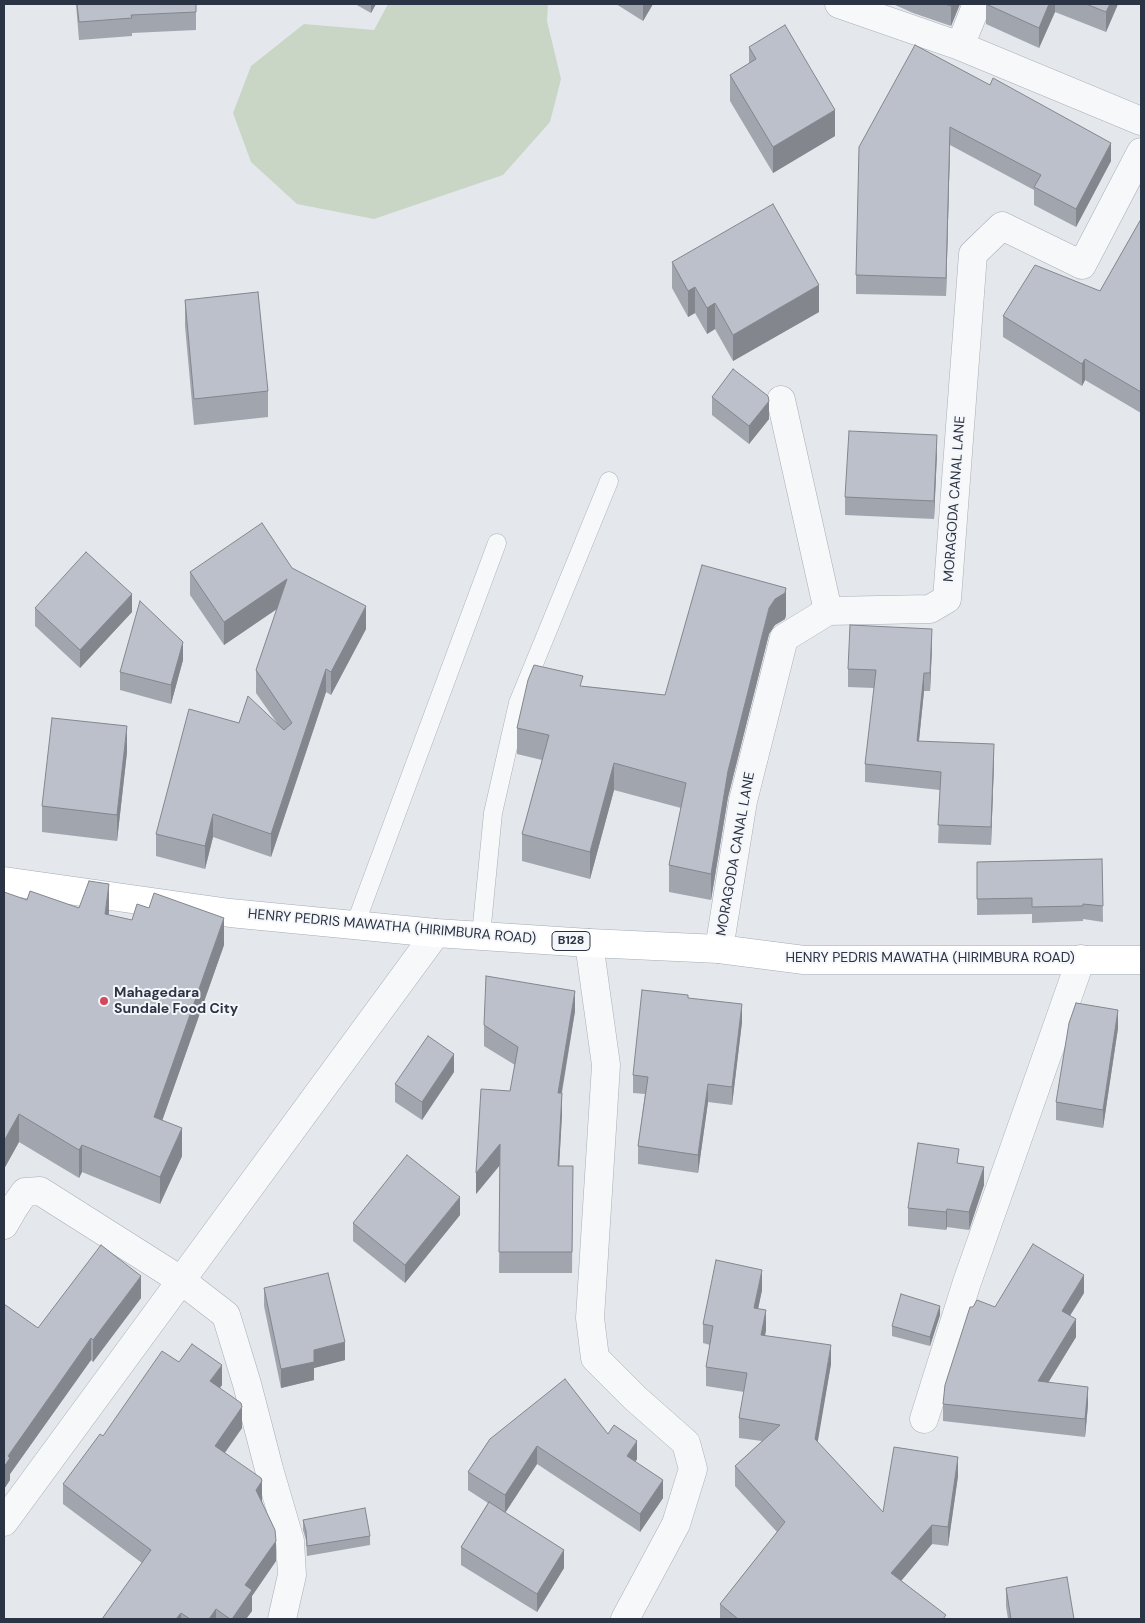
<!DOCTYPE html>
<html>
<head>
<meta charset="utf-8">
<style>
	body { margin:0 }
	#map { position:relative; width:1145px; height:1623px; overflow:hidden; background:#e4e7ec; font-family:"DM Sans",sans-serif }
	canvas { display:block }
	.frame { position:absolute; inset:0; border:5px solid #2b3445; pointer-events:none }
</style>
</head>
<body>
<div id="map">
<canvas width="1145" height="1623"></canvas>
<div class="frame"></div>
</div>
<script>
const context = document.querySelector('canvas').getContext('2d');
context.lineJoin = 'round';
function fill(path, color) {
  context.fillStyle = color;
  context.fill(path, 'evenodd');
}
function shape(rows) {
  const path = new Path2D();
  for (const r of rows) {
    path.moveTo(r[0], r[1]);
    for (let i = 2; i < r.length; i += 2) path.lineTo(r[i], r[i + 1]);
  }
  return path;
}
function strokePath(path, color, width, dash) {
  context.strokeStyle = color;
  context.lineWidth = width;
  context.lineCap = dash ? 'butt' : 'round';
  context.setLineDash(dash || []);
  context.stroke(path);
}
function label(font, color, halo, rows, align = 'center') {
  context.font = font + ' "DM Sans",sans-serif';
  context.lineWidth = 4;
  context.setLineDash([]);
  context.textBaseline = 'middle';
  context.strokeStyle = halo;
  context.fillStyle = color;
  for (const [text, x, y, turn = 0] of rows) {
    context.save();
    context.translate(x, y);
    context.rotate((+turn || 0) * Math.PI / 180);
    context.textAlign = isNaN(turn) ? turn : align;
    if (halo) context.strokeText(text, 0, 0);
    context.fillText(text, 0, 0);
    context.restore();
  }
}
fill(shape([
	[388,4,548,4,547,21,561,79,550,122,503,175,374,219,297,204,251,162,233,113,251,66,304,24,374,30]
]), '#c9d6c5');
const service = shape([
	[355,925,497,543],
	[481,935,493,813,518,703,609,481]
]);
const minor = shape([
	[839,4,960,46,1141,121],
	[960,46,977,4],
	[781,400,828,611],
	[589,943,606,1065,590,1318,595,1358,635,1398,686,1443,693,1469,676,1524,625,1619],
	[719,949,743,801,784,638,828,611,930,609,947,599,973,254,1002,226,1082,265,1141,152],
	[4,1225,15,1206,25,1192,40,1191,182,1281,226,1315,247,1384,269,1469,290,1541,292,1575,282,1619],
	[924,1419,967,1282,1081,959],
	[4,1522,436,933]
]);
const primary = shape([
	[4,881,230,913,436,933,589,943,719,949,804,960,1141,960]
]);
strokePath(service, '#a9aeb7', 19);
strokePath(minor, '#a9aeb7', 29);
strokePath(primary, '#a3abb8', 29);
strokePath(service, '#f7f8fa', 18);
strokePath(minor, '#f7f8fa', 28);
strokePath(primary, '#fff', 28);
fill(shape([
	[76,4,196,4,196,30,132,33,132,36,79,40],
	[355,4,376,4,371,13],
	[616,4,653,4,643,21],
	[893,4,960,4,951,26,913,13],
	[986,4,1118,4,1106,32,1055,12,1039,48,986,24],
	[915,45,1111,161,1076,227,1034,205,1034,190,950,145,946,296,856,294,856,275],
	[749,47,835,136,773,173,730,101,730,75,749,63],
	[1141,219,1141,413,1085,380,1082,386,1003,337,1003,316,1100,291],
	[672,262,819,312,733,361,715,329,707,334,695,313,688,317,672,288],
	[185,300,268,391,268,417,194,425,185,326],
	[712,397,769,419,749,444,712,415],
	[937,453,934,519,845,515,845,497],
	[292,568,366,629,331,695,326,692,271,857,213,837,205,869,156,856,156,834,239,723,277,723,256,693,256,670,277,609,224,645,190,595,190,572],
	[35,608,132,612,80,668,35,626],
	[786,615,785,619,775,625,769,634,728,797,711,900,669,892,669,865,681,808,614,790,590,879,522,861,522,834,542,760,517,754,517,728,583,686,665,695],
	[932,647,930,691,924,691,919,741,994,762,991,845,938,843,940,790,865,782,865,764,874,688,848,687,848,669],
	[183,660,171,704,120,690,120,672],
	[127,752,117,841,42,832,42,806],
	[1102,859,1103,922,1083,919,1083,921,1032,923,1032,914,977,915,977,862],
	[27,900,79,908,109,912,108,915,224,945,162,1120,182,1156,160,1204,82,1172,79,1178,19,1142,4,1169],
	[688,998,742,1022,732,1105,708,1102,698,1173,638,1164,638,1146,645,1094,633,1093,633,1075],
	[575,1011,562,1093,562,1114,559,1166,573,1166,572,1273,499,1273,500,1165,476,1194,510,1091,515,1065,484,1046,484,1025],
	[1118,1028,1103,1128,1056,1120,1056,1102],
	[454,1072,422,1120,395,1102,395,1084],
	[959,1163,984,1185,969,1230,947,1227,946,1230,908,1226,908,1208],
	[460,1215,405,1283,353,1241,353,1223],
	[264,1288,345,1360,314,1368,314,1380,281,1388,264,1306],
	[762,1290,758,1309,766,1330,765,1336,831,1364,817,1442,883,1512,958,1476,948,1546,932,1544,901,1581,946,1619,720,1619,720,1604,777,1532,735,1486,735,1466,762,1441,739,1438,739,1418,744,1392,706,1386,706,1367,710,1345,703,1343,703,1324],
	[1084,1293,1070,1316,1076,1337,1048,1383,1088,1405,1085,1437,943,1421,943,1404,973,1307,995,1307],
	[141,1298,93,1362,91,1360,10,1474,10,1480,4,1489,38,1328],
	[940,1315,930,1346,892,1336,892,1326],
	[179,1362,222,1385,220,1388,242,1428,225,1453,262,1501,276,1561,252,1596,252,1611,246,1619,102,1619,142,1563,63,1504,63,1484],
	[608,1434,637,1459,635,1462,663,1498,640,1532,537,1464,505,1513,564,1568,537,1612,461,1565,461,1547,488,1503,468,1490,468,1472,490,1439],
	[303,1520,370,1536,370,1545,307,1556,306,1540,303,1530],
	[1006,1588,1074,1619,1008,1619,1006,1606]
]), '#a1a5ae');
fill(shape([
	[371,4,376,4,371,13],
	[643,4,653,4,643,21],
	[952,4,960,4,951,26,951,6],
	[1049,4,1055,4,1055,12,1039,48,1039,28],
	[1110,4,1118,4,1106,32,1106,12],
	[835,110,835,136,773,173,773,147],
	[950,127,950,145,946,296,946,278],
	[1111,143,1111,161,1076,227,1076,209],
	[819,285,819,312,733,361,733,335],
	[695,287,695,313,688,317,688,291],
	[715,303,715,329,707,334,707,308],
	[1085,359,1085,380,1082,386,1082,364],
	[769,401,769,419,749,444,749,426],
	[937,435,937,453,934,519,934,501],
	[287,579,287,602,224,645,224,622],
	[786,588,786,615,785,619,775,625,769,634,728,797,711,900,711,874,728,771,769,608,775,599],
	[132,594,132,612,80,668,80,650],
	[366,606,366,629,331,695,331,672],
	[932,629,932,647,930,691,930,673],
	[183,642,183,660,171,704,171,685],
	[326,669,326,692,271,857,271,834],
	[924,673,924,691,917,759,917,741],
	[127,726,127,752,117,841,117,815],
	[994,744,994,762,991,845,991,827],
	[614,763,614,790,590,879,590,852],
	[213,814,213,837,205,869,205,846],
	[109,884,109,912,105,942,105,914],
	[224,918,224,945,154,1144,154,1117],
	[575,991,575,1011,558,1113,558,1093],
	[742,1004,742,1022,732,1105,732,1087],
	[1118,1010,1118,1028,1103,1128,1103,1110],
	[454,1054,454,1072,422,1120,422,1102],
	[708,1084,708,1102,698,1173,698,1155],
	[562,1093,562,1114,558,1187,558,1166],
	[19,1114,19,1142,4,1169,4,1141],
	[182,1128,182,1156,160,1204,160,1177],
	[500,1144,500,1165,476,1194,476,1173],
	[82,1145,82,1172,79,1178,79,1150],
	[984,1167,984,1185,969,1230,969,1212],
	[460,1197,460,1215,405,1283,405,1265],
	[947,1209,947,1227,946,1230,946,1212],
	[762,1270,762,1290,754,1328,754,1308],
	[1084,1275,1084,1293,1062,1328,1062,1311],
	[141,1276,141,1298,93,1362,93,1340],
	[940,1306,940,1315,930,1346,930,1337],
	[766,1310,766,1330,761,1355,761,1335],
	[1076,1319,1076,1337,1038,1399,1038,1381],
	[91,1338,91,1360,10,1474,10,1480,4,1489,4,1467,8,1456],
	[345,1342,345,1360,314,1368,314,1380,281,1388,281,1369,314,1350],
	[831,1345,831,1364,815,1458,815,1439],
	[222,1365,222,1385,210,1401,210,1381],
	[1088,1387,1088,1405,1085,1437,1085,1419],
	[242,1407,242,1428,215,1466,215,1446],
	[637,1441,637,1459,627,1474,627,1456],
	[537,1446,537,1464,505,1513,505,1495],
	[958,1457,958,1476,948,1546,948,1527],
	[663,1480,663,1498,640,1532,640,1514],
	[262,1481,262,1501,256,1510,256,1490],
	[932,1525,932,1544,891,1593,891,1573],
	[276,1541,276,1561,252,1596,252,1611,246,1619,232,1619,245,1585],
	[564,1550,564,1568,537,1612,537,1594],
	[216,1609,216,1619,209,1619],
	[181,1613,181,1619,176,1619]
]), '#83868d');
const building = shape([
	[77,4,196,4,196,12,131,15,132,18,79,22,77,4],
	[944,4,952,4,951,6,944,4],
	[986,4,1049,4,1039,28,986,4],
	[1086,4,1110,4,1106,12,1086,4],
	[785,25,835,110,773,147,730,75,756,59,749,47,785,25],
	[915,45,990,85,993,78,1111,143,1076,209,1034,187,1041,175,950,127,946,278,856,275,859,147,915,45],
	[773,204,819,285,733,335,715,303,707,308,695,287,688,291,672,262,773,204],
	[1141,219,1141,392,1085,359,1082,364,1003,316,1035,265,1100,291,1141,219],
	[258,292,268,391,194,399,185,300,258,292],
	[733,369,768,396,769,401,749,426,712,397,733,369],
	[849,431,937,435,934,501,845,497,849,431],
	[262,523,292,568,366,606,331,672,326,669,271,834,213,814,205,846,156,834,189,709,239,723,248,696,284,730,292,723,256,670,287,579,224,622,190,572,262,523],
	[86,552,132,594,80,650,35,608,86,552],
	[702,565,786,588,785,593,775,599,769,608,728,771,711,874,669,865,686,783,614,763,590,852,522,834,549,735,517,728,528,680,534,665,583,676,580,686,665,695,702,565],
	[140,601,183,642,171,685,120,672,140,601],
	[850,625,932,629,930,673,924,673,917,741,994,744,991,827,938,825,941,772,865,764,876,670,848,669,850,625],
	[52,718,127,726,117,815,42,806,52,718],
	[1102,859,1103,906,1083,904,1083,906,1032,907,1032,898,977,899,977,862,1102,859],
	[89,881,109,884,105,914,132,920,137,904,149,908,154,893,224,918,154,1117,182,1128,160,1177,82,1145,79,1150,19,1114,4,1141,4,892,27,900,30,891,79,908,89,881],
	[486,976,575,991,558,1093,562,1093,558,1166,573,1166,572,1252,499,1252,500,1144,476,1173,481,1089,510,1091,518,1047,484,1025,486,976],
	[642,990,688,995,688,998,742,1004,732,1087,708,1084,698,1155,638,1146,648,1077,633,1075,642,990],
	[1076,1003,1118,1010,1103,1110,1056,1102,1069,1023,1076,1003],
	[428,1036,454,1054,422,1102,395,1084,428,1036],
	[918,1143,959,1149,957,1163,984,1167,969,1212,947,1209,946,1212,908,1208,918,1143],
	[407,1155,460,1197,405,1265,353,1223,407,1155],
	[1033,1244,1084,1275,1062,1311,1076,1319,1038,1381,1088,1387,1085,1419,943,1404,945,1385,970,1307,973,1307,977,1300,995,1307,1033,1244],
	[101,1245,141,1276,93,1340,91,1338,8,1456,10,1458,4,1467,4,1304,38,1328,101,1245],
	[716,1260,762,1270,754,1308,766,1310,761,1335,831,1345,815,1439,883,1512,894,1447,958,1457,948,1527,932,1525,891,1573,946,1615,943,1619,738,1619,720,1604,785,1522,735,1466,780,1425,739,1418,747,1373,706,1367,713,1326,703,1324,716,1260],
	[328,1273,345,1342,314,1350,314,1362,281,1369,264,1288,328,1273],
	[901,1294,940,1306,930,1337,892,1326,901,1294],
	[192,1344,222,1365,210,1381,241,1403,242,1407,215,1446,261,1478,262,1481,256,1490,275,1530,276,1541,245,1585,252,1590,232,1619,230,1619,216,1609,209,1619,190,1619,181,1613,176,1619,102,1619,151,1550,63,1484,100,1434,103,1436,162,1351,179,1362,192,1344],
	[565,1379,608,1434,614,1425,637,1441,627,1456,663,1480,640,1514,537,1446,505,1495,468,1472,490,1439,565,1379],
	[489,1502,564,1550,537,1594,461,1547,489,1502],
	[365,1508,370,1536,307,1546,306,1531,303,1520,365,1508],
	[1067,1577,1074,1619,1011,1619,1006,1588,1067,1577]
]);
fill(building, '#bbc0ca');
strokePath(building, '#83868d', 1);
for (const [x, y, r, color] of [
	[104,1001,5,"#d1495b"]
]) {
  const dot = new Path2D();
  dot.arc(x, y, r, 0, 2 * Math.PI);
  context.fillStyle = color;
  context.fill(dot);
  strokePath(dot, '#f4f6f9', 2);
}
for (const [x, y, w] of [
	[571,941,38]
]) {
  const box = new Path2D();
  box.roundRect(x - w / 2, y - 9.5, w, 19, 4);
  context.fillStyle = '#f4f6f9';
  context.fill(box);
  strokePath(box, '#2b3445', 1);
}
label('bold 12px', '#2b3445', null, [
	["B128",571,941]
]);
label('14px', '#2b3445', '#f4f6f9', [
	["MORAGODA CANAL LANE",955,499,-86],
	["MORAGODA CANAL LANE",736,854,-80],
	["HENRY PEDRIS MAWATHA (HIRIMBURA ROAD)",392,927,5],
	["HENRY PEDRIS MAWATHA (HIRIMBURA ROAD)",930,958]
]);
label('bold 14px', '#2b3445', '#f4f6f9', [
	["Mahagedara",114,993],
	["Sundale Food City",114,1009]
], 'left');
</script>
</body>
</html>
